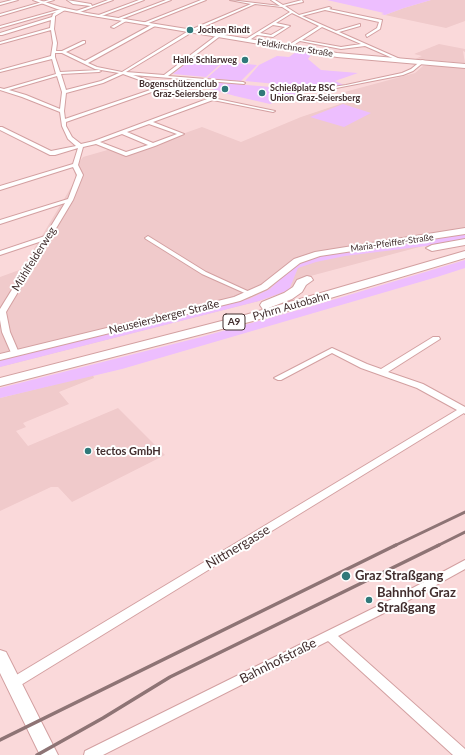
<!DOCTYPE html>
<html>
<head>
<meta charset="utf-8">
<style>
	body { margin:0 }
	canvas { display:block; background:#fad9da }
</style>
</head>
<body>
<canvas width="465" height="755"></canvas>
<script>
const context = document.querySelector('canvas').getContext('2d');
context.lineJoin = 'round';
function fill(path, color) {
  context.fillStyle = color;
  context.fill(path, 'evenodd');
}
function shape(rows) {
  const path = new Path2D();
  for (const r of rows) {
    path.moveTo(r[0], r[1]);
    for (let i = 2; i < r.length; i += 2) path.lineTo(r[i], r[i + 1]);
  }
  return path;
}
function strokePath(path, color, width, dash) {
  context.strokeStyle = color;
  context.lineWidth = width;
  context.lineCap = dash ? 'butt' : 'round';
  context.setLineDash(dash || []);
  context.stroke(path);
}
function label(font, color, halo, rows, align = 'center') {
  context.font = font + ' Lato,sans-serif';
  context.lineWidth = 4;
  context.setLineDash([]);
  context.textBaseline = 'middle';
  context.strokeStyle = halo;
  context.fillStyle = color;
  for (const [text, x, y, turn = 0] of rows) {
    context.save();
    context.translate(x, y);
    context.rotate((+turn || 0) * Math.PI / 180);
    context.textAlign = isNaN(turn) ? turn : align;
    if (halo) context.strokeText(text, 0, 0);
    context.fillText(text, 0, 0);
    context.restore();
  }
}
fill(shape([
	[431,0,465,0,465,21,446,28,385,15,404,8],
	[439,44,465,49,465,52,463,51,465,63,415,59,422,56,414,54],
	[444,65,465,67,465,239,423,246,303,278,289,290,259,301,0,367,0,277,22,269,76,179,73,166,78,164,83,157,111,149,123,155,202,127,241,142,301,117,343,103,347,104,336,97,341,93,415,73,423,66],
	[93,375,94,378,59,392,69,404,23,423,26,427,16,431,28,446,118,408,165,455,72,502,58,487,51,487,0,511,0,398]
]), '#f0cacb');
fill(shape([
	[327,0,431,0,404,8,385,15,381,14,384,13],
	[299,50,313,52,308,59,321,70,358,73,335,81,346,86,317,88,245,81,259,65,277,56,289,57],
	[193,58,224,61,206,77,173,74],
	[225,62,257,65,241,81,207,78],
	[197,81,223,83,307,90,270,104,235,96,191,83],
	[343,104,371,113,344,127,310,117],
	[465,234,465,239,434,245,345,256,316,262,298,268,289,290,259,301,0,367,0,360,21,354,249,299,270,289,288,271,297,265,318,256],
	[465,260,465,268,437,277,122,369,0,398,0,388,201,337,309,307]
]), '#edbefe');
const street = shape([
	[12,0,18,0,0,5,0,3,12,0],
	[49,0,54,0,0,16,0,14,49,0],
	[67,0,91,4,92,6,108,0,113,0,77,13,76,11,91,6,73,4,67,0],
	[139,0,144,0,99,17,96,16,139,0],
	[166,0,171,0,119,20,116,19,166,0],
	[201,0,206,0,146,24,143,23,201,0],
	[230,0,280,6,271,0,275,0,283,5,302,0,303,2,285,6,299,15,329,7,331,8,329,9,382,20,380,29,367,37,366,35,377,28,379,22,325,10,302,16,336,31,360,24,360,26,339,32,400,59,397,60,365,46,341,49,300,41,289,48,287,48,287,46,319,26,292,13,276,23,290,26,273,37,257,35,248,41,246,41,246,39,290,12,282,7,255,4,194,31,126,72,164,75,217,35,219,35,219,37,168,76,243,82,245,83,244,84,133,75,179,91,275,111,273,112,213,100,153,122,184,134,155,146,126,156,96,144,83,147,78,165,83,175,73,200,6,312,10,332,19,353,15,355,12,355,2,332,0,320,0,309,42,241,0,255,0,251,45,236,65,203,0,224,0,220,68,199,77,175,73,167,0,190,0,186,73,164,78,148,55,155,50,155,0,130,0,127,2,127,51,151,76,146,68,139,62,126,60,112,22,97,0,90,0,88,4,89,56,74,52,59,0,72,0,70,51,56,53,43,51,30,0,44,0,42,50,28,51,20,2,35,0,35,0,33,52,17,53,14,56,12,0,28,0,26,65,8,65,10,55,16,55,18,54,29,57,43,56,51,62,51,83,41,85,41,85,43,66,52,85,61,153,24,155,24,155,26,88,63,97,67,122,72,190,30,251,4,230,0],
	[273,25,285,27,271,35,260,33,273,25],
	[322,27,361,44,341,47,302,40,322,27],
	[55,53,62,53,95,69,119,73,101,81,66,90,61,74,99,72,101,71,99,70,60,72,55,57,55,53],
	[123,74,159,87,65,119,64,111,66,93,103,83,123,74],
	[57,76,62,92,60,109,26,95,9,90,57,76],
	[163,88,178,93,207,99,94,141,81,144,72,137,66,126,66,122,163,88],
	[149,124,177,134,153,143,127,132,149,124],
	[122,134,148,145,126,152,100,142,122,134],
	[125,19,128,20,114,28,111,27,125,19],
	[422,60,425,61,413,71,403,75,326,90,309,89,307,88,309,87,326,88,346,85,402,73,411,69,422,60],
	[148,236,206,272,254,294,251,296,249,295,202,274,146,239,145,238,148,236],
	[433,337,439,337,440,339,388,372,423,384,465,407,465,414,464,413,16,688,12,689,8,688,6,684,8,680,457,410,417,388,361,368,332,353,281,380,278,380,274,378,332,348,367,364,381,369,433,337],
	[465,560,465,569,402,604,338,636,465,749,465,755,453,755,328,641,103,755,84,755,85,751,394,598,465,560]
]);
const secondary = shape([
	[33,0,39,0,60,7,87,13,337,53,465,64,465,68,337,57,87,15,57,9,33,0],
	[465,228,465,234,320,256,300,263,267,289,240,301,0,360,0,354,234,297,261,285,294,259,315,252,465,228],
	[0,650,6,652,58,755,40,755,0,673,0,650]
]);
const highway = shape([
	[465,239,465,245,432,251,426,248,432,245,465,239],
	[465,251,465,258,253,321,0,386,0,378,245,315,465,251],
	[307,276,311,277,313,280,306,285,302,292,292,299,266,309,262,308,260,305,262,302,284,293,293,287,297,280,307,276]
]);
strokePath(street, '#d3a0a1', 2);
strokePath(secondary, '#d3a0a1', 2);
strokePath(highway, '#d3a0a1', 2);
fill(street, '#fff');
fill(secondary, '#fff');
fill(highway, '#fff');
strokePath(shape([
	[394,546,465,512],
	[437,546,465,532]
]), '#8e7475', 3);
strokePath(shape([
	[0,740,396,545],
	[37,755,103,718,170,677,439,545]
]), '#8e7475', 3.5);
for (const [x, y, r, color] of [
	[190,30,4,"#30797a"],
	[245,60,4,"#30797a"],
	[225,89,4,"#30797a"],
	[262,93,4,"#30797a"],
	[88,451,4,"#30797a"],
	[346,576,5,"#30797a"],
	[369,600,4,"#30797a"]
]) {
  const dot = new Path2D();
  dot.arc(x, y, r, 0, 2 * Math.PI);
  context.fillStyle = color;
  context.fill(dot);
  strokePath(dot, '#fff', 1.5);
}
label('bold 9px', '#422e2e', '#fff', [
	["Jochen Rindt",198,30],
	["Halle Schlarweg",237,60,"right"],
	["Bogenschützenclub",217,84,"right"],
	["Graz-Seiersberg",217,94,"right"],
	["Schießplatz BSC",270,88],
	["Union Graz-Seiersberg",270,98]
], 'left');
label('9px', '#422e2e', '#fff', [
	["Feldkirchner Straße",295,48,9],
	["Maria-Pfeiffer-Straße",392,243,-8]
]);
for (const [x, y, w] of [
	[234,322,22]
]) {
  const box = new Path2D();
  box.roundRect(x - w / 2, y - 8, w, 16, 3);
  context.fillStyle = '#fff';
  context.fill(box);
  strokePath(box, '#422e2e', 1);
}
label('bold 10px', '#422e2e', null, [
	["A9",234,322]
]);
label('11px', '#422e2e', '#fff', [
	["Mühlfelderweg",34,259,-58],
	["Pyhrn Autobahn",291,306,-16],
	["Neuseiersberger Straße",164,317,-14]
]);
label('bold 11px', '#422e2e', '#fff', [
	["tectos GmbH",96,451]
], 'left');
label('13px', '#422e2e', '#fff', [
	["Nittnergasse",238,547,-31],
	["Bahnhofstraße",278,661,-27]
]);
label('bold 13px', '#422e2e', '#fff', [
	["Graz Straßgang",355,576],
	["Bahnhof Graz",377,593],
	["Straßgang",377,608]
], 'left');
</script>
</body>
</html>
